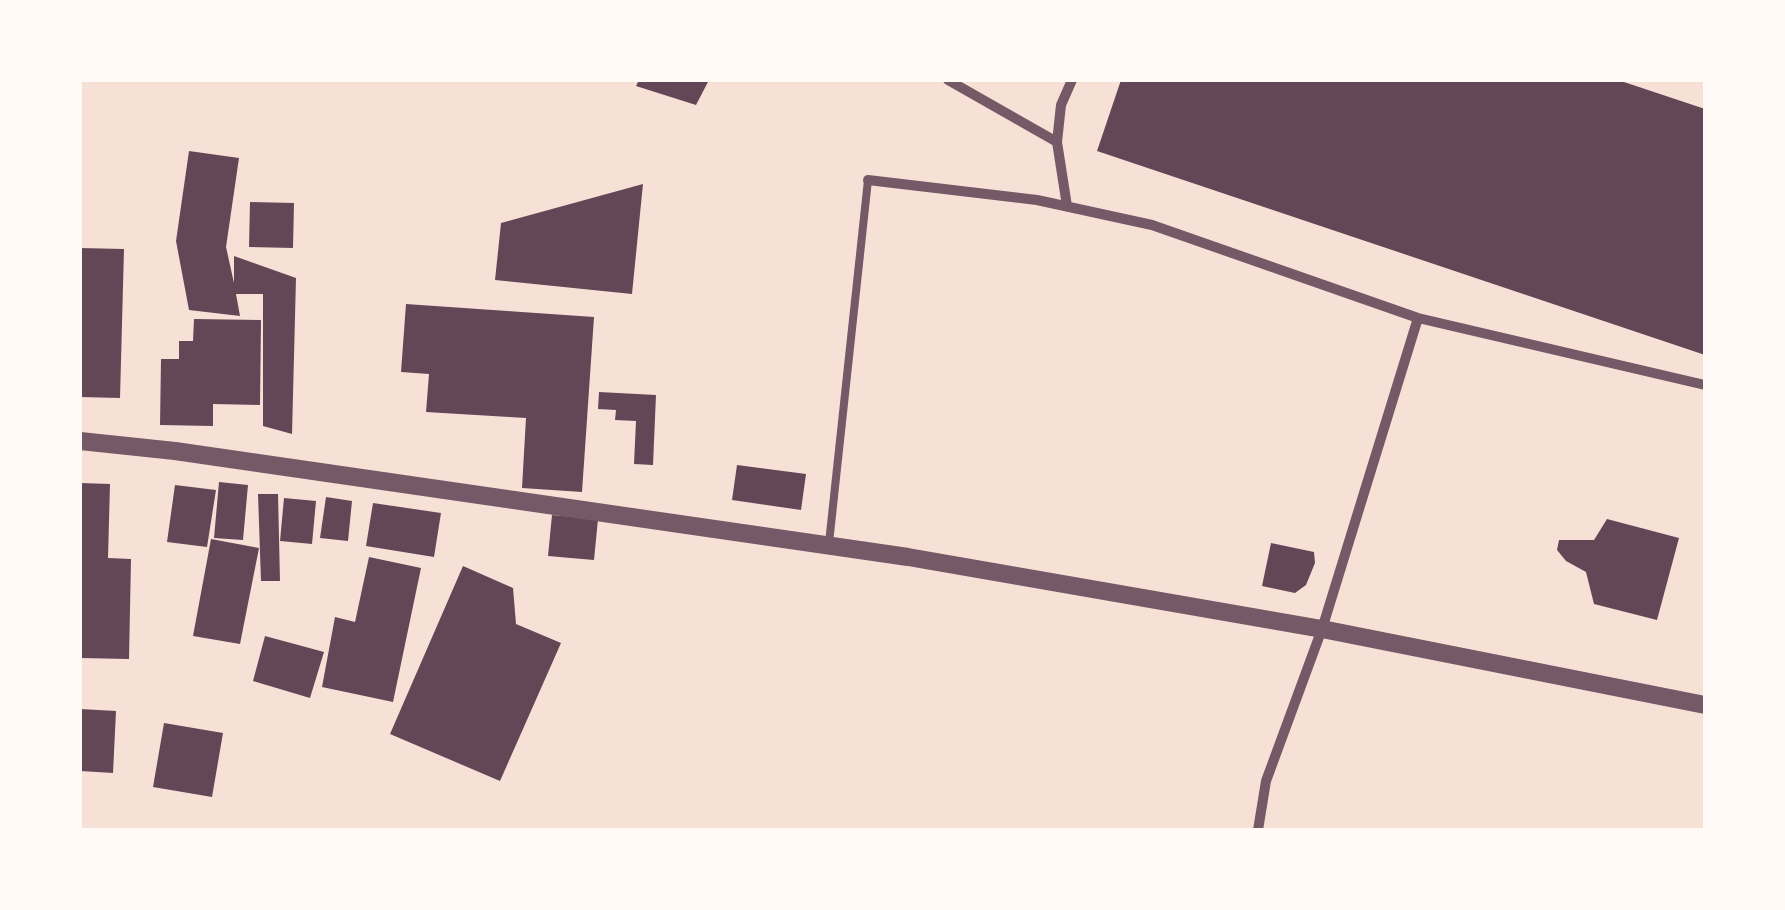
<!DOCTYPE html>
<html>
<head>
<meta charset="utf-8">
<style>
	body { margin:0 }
	#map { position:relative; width:1785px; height:910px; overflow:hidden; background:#f7e1d7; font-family:Mulish,sans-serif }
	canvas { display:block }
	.frame { position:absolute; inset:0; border:82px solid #fffaf5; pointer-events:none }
</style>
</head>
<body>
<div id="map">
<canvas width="1785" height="910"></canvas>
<div class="frame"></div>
</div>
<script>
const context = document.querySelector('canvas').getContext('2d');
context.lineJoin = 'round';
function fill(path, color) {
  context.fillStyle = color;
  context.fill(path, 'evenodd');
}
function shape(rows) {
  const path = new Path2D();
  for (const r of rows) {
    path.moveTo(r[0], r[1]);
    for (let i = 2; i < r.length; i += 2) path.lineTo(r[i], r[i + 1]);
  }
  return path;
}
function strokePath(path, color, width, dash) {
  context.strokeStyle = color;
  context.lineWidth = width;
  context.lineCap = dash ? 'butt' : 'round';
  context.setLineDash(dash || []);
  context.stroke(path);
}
fill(shape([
	[639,80,709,80,696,105,636,86],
	[1121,80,1618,80,1705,109,1705,355,1097,151],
	[189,151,239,158,226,247,234,283,234,256,296,278,292,434,263,426,263,294,236,294,240,316,189,310,176,241],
	[643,184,632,294,495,280,501,223],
	[250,202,294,203,293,248,249,247],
	[80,248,124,249,120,398,80,397],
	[406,304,594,317,582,492,522,488,526,418,426,412,429,374,401,372],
	[194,319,261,320,260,405,213,404,213,426,160,425,161,359,179,359,179,341,193,341],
	[599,392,656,395,653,465,634,464,636,421,615,420,616,410,598,409],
	[737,465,806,474,801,510,732,500],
	[219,482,248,485,243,540,214,538],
	[80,483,110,484,108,558,131,559,129,659,80,658],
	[175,485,216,490,207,547,167,542],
	[258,494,278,494,280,581,261,581],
	[326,497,352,501,348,541,320,538],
	[284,498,316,501,312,544,280,541],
	[373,503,441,513,434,557,366,546],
	[552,515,598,519,594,560,548,556],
	[1607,519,1679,538,1657,620,1594,604,1586,572,1566,561,1557,550,1559,540,1594,540],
	[211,539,259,548,240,644,193,636],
	[1271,543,1314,552,1315,563,1306,585,1295,593,1262,586],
	[369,557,421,568,393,702,322,687,335,617,355,622],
	[463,566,513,588,516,624,561,643,500,781,390,734],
	[265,636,324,652,310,698,253,681],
	[80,709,116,711,113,773,80,771],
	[164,723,223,733,212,797,153,787]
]), '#644757');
strokePath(shape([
	[829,543,868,180]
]), '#755966', 8);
strokePath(shape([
	[948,80,1057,142],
	[868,180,1037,200,1152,225,1418,318,1705,385],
	[1067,206,1057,142,1061,105,1072,80],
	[1258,830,1266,781,1322,629,1418,318]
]), '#755966', 10);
strokePath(shape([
	[80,441,175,451,908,557,1322,629,1705,705]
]), '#755966', 18);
</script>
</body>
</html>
